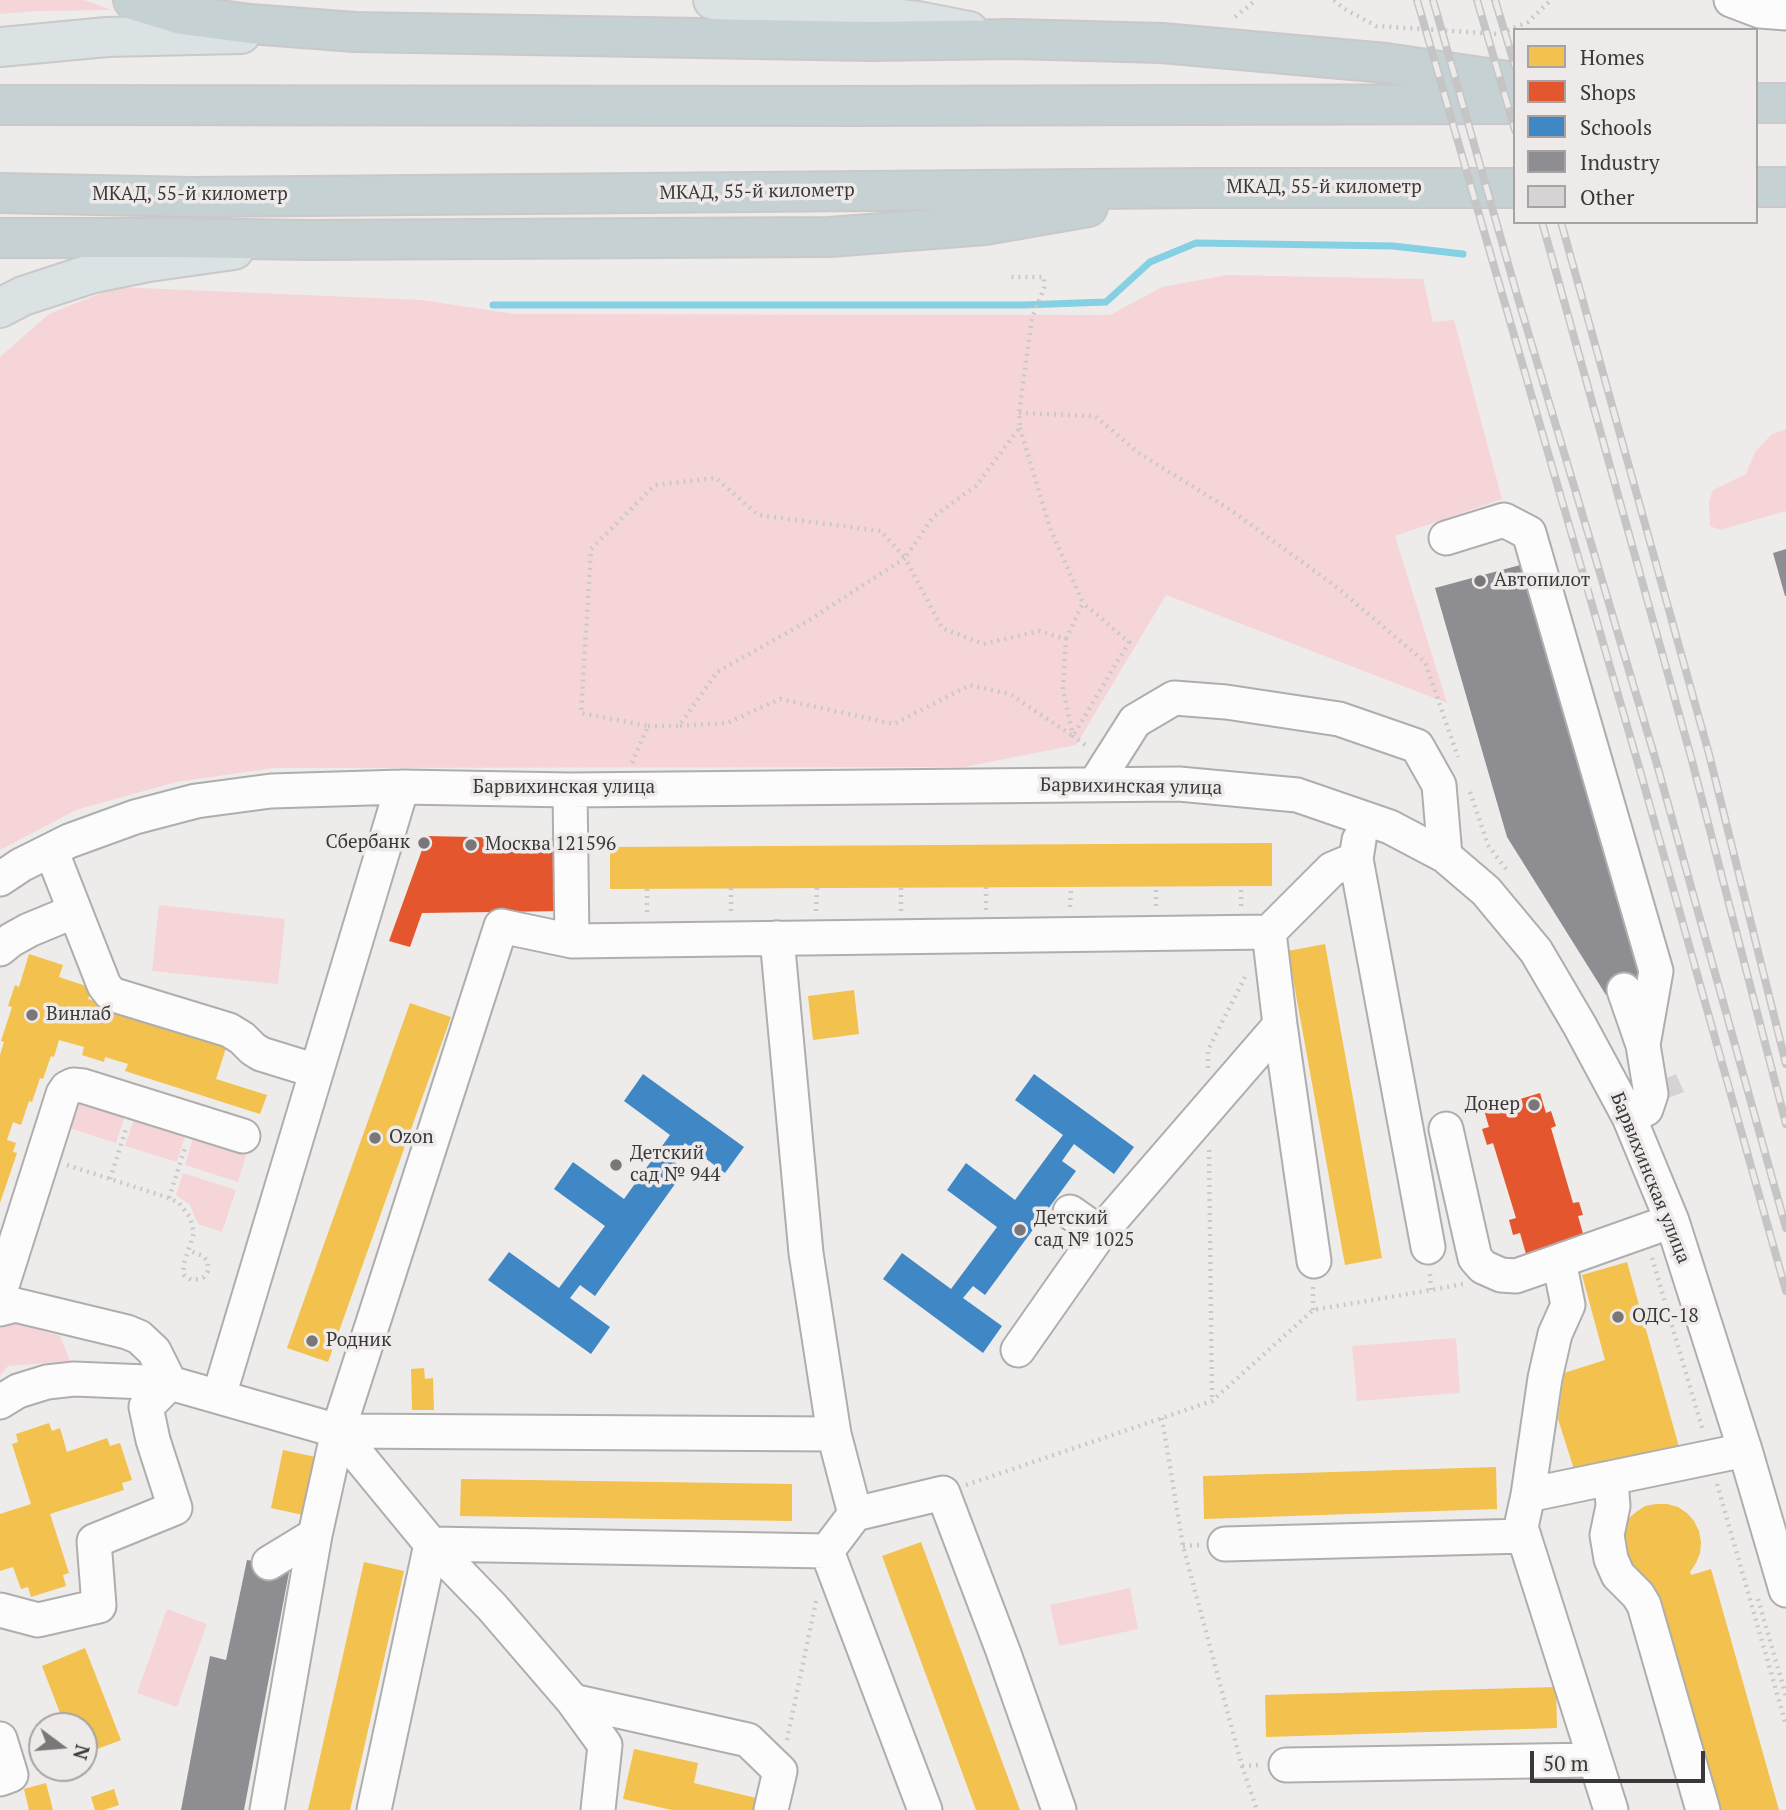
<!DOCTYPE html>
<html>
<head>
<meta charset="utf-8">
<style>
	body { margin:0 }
	#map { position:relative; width:1786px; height:1810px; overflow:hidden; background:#eeebeb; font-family:"PT Serif",serif }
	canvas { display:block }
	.legend { position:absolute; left:1513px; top:28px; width:245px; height:196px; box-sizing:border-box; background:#efeaea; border:2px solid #a7a3a3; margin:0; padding:9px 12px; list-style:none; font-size:21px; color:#3a3838 }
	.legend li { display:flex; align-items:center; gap:14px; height:35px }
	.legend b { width:35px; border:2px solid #a7a3a3 }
	.north { position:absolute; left:28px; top:1712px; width:70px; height:70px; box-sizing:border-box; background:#efeaea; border:2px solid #a7a3a3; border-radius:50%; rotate:106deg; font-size:19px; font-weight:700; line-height:28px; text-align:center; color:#3a3838 }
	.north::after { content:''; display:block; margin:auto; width:24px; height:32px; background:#797777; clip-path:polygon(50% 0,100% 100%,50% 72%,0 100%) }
	.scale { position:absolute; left:1530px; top:1751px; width:175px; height:32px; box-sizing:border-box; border:4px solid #3a3838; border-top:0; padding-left:9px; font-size:21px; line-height:24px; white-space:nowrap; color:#3a3838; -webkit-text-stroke:5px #efeaea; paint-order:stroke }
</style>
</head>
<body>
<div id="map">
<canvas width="1786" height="1810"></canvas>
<ul class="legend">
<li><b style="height:19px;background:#f2c14e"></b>Homes</li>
<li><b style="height:19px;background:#e4572e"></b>Shops</li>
<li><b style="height:19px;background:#3f88c5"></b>Schools</li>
<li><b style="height:19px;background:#8d8d92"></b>Industry</li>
<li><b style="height:19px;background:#d5d3d3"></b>Other</li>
</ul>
<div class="north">N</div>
<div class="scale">50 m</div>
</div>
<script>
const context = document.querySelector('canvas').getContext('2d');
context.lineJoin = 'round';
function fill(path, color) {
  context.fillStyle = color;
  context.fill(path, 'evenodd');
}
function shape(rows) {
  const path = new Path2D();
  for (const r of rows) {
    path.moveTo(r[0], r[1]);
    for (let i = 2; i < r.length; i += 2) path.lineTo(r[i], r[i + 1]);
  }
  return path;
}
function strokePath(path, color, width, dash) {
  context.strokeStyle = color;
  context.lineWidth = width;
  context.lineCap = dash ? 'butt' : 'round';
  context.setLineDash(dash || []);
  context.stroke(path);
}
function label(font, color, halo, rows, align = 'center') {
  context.font = font + ' "PT Serif",serif';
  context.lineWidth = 7;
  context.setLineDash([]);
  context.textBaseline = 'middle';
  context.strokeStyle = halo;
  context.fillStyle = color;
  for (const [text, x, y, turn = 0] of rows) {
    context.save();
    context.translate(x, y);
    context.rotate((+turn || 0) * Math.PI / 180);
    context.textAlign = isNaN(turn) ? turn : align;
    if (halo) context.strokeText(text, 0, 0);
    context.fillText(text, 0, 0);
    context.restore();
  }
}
fill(shape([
	[0,0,84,0,112,10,37,11,0,14],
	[1227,275,1423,279,1433,322,1454,320,1502,499,1395,536,1447,703,1166,595,1076,745,964,767,274,768,176,782,76,810,0,850,0,357,49,314,116,287,422,300,514,314,1110,315,1162,287],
	[1786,429,1786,511,1720,530,1710,526,1709,501,1713,490,1746,474,1755,452,1771,435],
	[159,905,285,919,278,984,152,971],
	[78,1101,126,1113,116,1143,66,1127,72,1106],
	[135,1116,186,1133,177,1162,125,1146],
	[194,1135,247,1152,238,1182,185,1165],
	[183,1173,236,1190,222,1232,198,1224,190,1205,176,1195],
	[14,1323,60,1336,70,1361,8,1366,0,1376,0,1329],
	[1456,1338,1460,1393,1357,1401,1352,1346],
	[1130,1588,1138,1629,1059,1646,1050,1605],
	[167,1609,207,1624,177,1707,137,1693]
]), '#f6d5d8');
fill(shape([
	[1272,843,1272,886,610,889,610,847],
	[1325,944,1382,1258,1345,1265,1288,951],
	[29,954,63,965,59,977,92,988,88,999,224,1041,222,1046,226,1048,216,1079,267,1095,260,1114,125,1071,128,1064,105,1057,104,1062,82,1055,84,1047,59,1040,54,1057,51,1056,43,1079,40,1078,32,1102,29,1101,21,1125,13,1122,7,1140,16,1143,13,1152,17,1153,0,1203,0,1055,4,1042,1,1041,12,1007,8,1006,15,985,19,987],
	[854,990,859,1034,813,1040,808,996],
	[410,1003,451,1017,328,1362,287,1348],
	[1627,1262,1681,1454,1577,1479,1558,1419,1564,1373,1605,1360,1582,1275],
	[424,1368,425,1379,433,1378,434,1410,412,1410,411,1369],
	[49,1423,52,1431,60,1428,67,1452,107,1438,110,1446,120,1443,132,1480,122,1483,124,1490,50,1514,69,1573,63,1575,66,1586,31,1597,28,1587,21,1589,13,1567,0,1571,0,1514,31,1504,12,1444,18,1442,16,1434],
	[283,1450,325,1459,312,1517,271,1508],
	[1496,1467,1497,1509,1204,1519,1203,1476],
	[461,1479,792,1484,792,1521,460,1516],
	[1656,1504,1667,1504,1678,1507,1687,1513,1694,1521,1699,1531,1701,1542,1700,1553,1696,1563,1690,1572,1691,1575,1711,1569,1779,1810,1713,1810,1624,1561,1623,1529,1628,1519,1636,1512,1645,1506],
	[921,1542,1020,1810,976,1810,882,1556],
	[364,1562,404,1571,350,1810,308,1810],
	[85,1648,121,1740,84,1754,84,1726,65,1726,42,1666],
	[1556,1687,1557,1728,1266,1737,1265,1695],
	[634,1749,698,1763,694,1783,756,1798,753,1810,672,1810,623,1799],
	[46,1783,53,1810,29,1810,24,1789],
	[114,1789,119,1805,104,1810,95,1810,91,1797]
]), '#f2c14e');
fill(shape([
	[427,836,561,839,566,911,422,913,410,947,389,941],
	[1540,1093,1546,1113,1551,1111,1556,1126,1551,1128,1573,1203,1579,1202,1583,1215,1578,1216,1584,1237,1526,1254,1520,1233,1513,1235,1509,1220,1516,1218,1493,1143,1487,1145,1482,1129,1489,1127,1484,1110]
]), '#e4572e');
fill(shape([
	[643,1074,744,1147,725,1173,685,1143,672,1160,685,1170,595,1296,580,1285,570,1298,610,1327,591,1354,488,1280,509,1252,559,1288,605,1226,554,1189,573,1162,624,1199,670,1135,624,1101],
	[1034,1074,1134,1147,1114,1174,1074,1144,1062,1161,1076,1171,985,1295,973,1286,963,1298,1002,1326,983,1353,883,1279,902,1253,951,1289,997,1227,947,1190,966,1163,1015,1200,1063,1135,1015,1100]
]), '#3f88c5');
fill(shape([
	[1786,549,1786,596,1785,596,1773,553],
	[1524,564,1644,984,1606,995,1507,837,1435,588],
	[247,1560,290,1567,244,1810,181,1810,210,1656,226,1660]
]), '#8d8d92');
strokePath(shape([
	[493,305,1023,305,1106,302,1150,262,1196,243,1393,246,1463,254]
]), '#85d0e3', 7);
fill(shape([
	[1676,1074,1684,1092,1668,1098,1660,1081]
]), '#d5d3d3');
const minor = shape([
	[1731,0,1760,11,1786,13],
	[1446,538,1504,520,1529,533,1656,971,1643,1045],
	[1095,784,1135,721,1174,698,1226,702,1339,719,1417,746,1439,785,1445,856],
	[1359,840,1356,859,1428,1247],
	[51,850,104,985,111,994,229,1030,242,1038,253,1049,261,1054,316,1071],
	[0,879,21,865,69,841,135,817,196,801,271,791,402,787,570,790,1179,784,1297,795,1390,827,1445,856,1486,891,1536,951,1580,1026,1629,1117,1672,1221,1745,1450,1786,1590],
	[1269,932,1280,1025,1314,1261],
	[777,938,806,1253,834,1434,855,1514],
	[572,941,1269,932,1332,869,1356,859],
	[0,949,11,940,29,930,75,911],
	[1624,990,1643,1045,1651,1094,1646,1109,1629,1117],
	[1446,1129,1475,1258,1483,1267,1501,1275,1516,1276,1559,1261],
	[1070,1212,1100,1233],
	[0,1292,63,1094,67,1088,73,1085,83,1086,243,1136],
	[0,1309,15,1305,127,1332,139,1337,154,1351,170,1383],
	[1018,1350,1100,1233,1280,1025],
	[219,1396,402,787],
	[0,1402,18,1391,47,1382,74,1379,170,1383,338,1431,834,1434],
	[338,1431,431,1544,492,1607,573,1701,605,1745,598,1810],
	[1607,1480,1612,1493,1613,1506,1607,1535,1611,1559,1618,1575,1638,1595,1644,1605,1703,1810],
	[1528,1495,1745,1450],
	[431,1544,827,1551,855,1514,943,1493,1003,1651,1059,1810],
	[1225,1544,1524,1536],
	[827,1551,925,1810],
	[269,1563,315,1535,338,1431,501,926,572,941,570,790],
	[0,1610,38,1620,99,1606,94,1541,175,1508,153,1440,146,1407,170,1383],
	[573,1701,748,1740,780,1771,771,1810],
	[0,1739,11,1775,0,1779],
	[1286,1765,1595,1760],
	[267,1810,315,1535],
	[374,1810,431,1544],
	[1611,1810,1521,1527,1528,1495,1545,1378,1555,1334,1568,1305,1559,1261,1672,1221]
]);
const major = shape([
	[713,0,789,5,918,21,969,31],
	[0,47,107,37,241,34],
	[0,308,23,296,90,274,149,262,234,250]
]);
const highway = shape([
	[133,0,182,15,250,24,355,32,870,41,1013,39,1162,43,1386,63,1515,82],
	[1756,103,1786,103],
	[0,105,858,106,1515,104],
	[1756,187,1786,187],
	[0,193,192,197,1201,188,1515,188],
	[0,238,174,238,310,240,830,237,985,225,1088,207]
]);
strokePath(minor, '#afadad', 37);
strokePath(major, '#cac8c8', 42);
strokePath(highway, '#cac8c8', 42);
strokePath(shape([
	[1334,0,1343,8,1376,26,1499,34,1528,22,1551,0],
	[1235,17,1256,0],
	[1019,413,1095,416,1140,454,1229,509,1334,585,1425,662,1458,757],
	[1020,428,1050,528,1083,603,1066,639],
	[648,726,679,726,717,672,808,621,905,558,942,628,983,644,1039,631,1066,639,1063,690,1073,736,1088,747],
	[680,726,727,723,780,699,894,724,970,685,1010,694,1073,736,1129,642,1083,603],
	[632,763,648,726,581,713,591,549,655,485,716,478,758,515,881,531,905,558,933,517,976,486,1020,427,1019,413,1032,318,1044,288,1044,277,1009,277],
	[1470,792,1488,845,1506,869],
	[731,888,731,912],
	[1156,906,1156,886],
	[1241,906,1241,886],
	[1070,907,1071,887],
	[986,910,986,887],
	[816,911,817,888],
	[901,911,901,887],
	[647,912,647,889],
	[1208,1068,1208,1050,1245,977],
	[1209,1150,1212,1400],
	[67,1165,169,1198,179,1203,190,1217,194,1233,184,1263,183,1272,184,1275,191,1280,200,1279,204,1277,208,1271,208,1262,203,1256,188,1250],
	[110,1179,127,1126],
	[169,1198,186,1145],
	[1652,1258,1703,1431],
	[1430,1274,1431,1290],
	[1313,1310,1313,1286],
	[1162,1418,1183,1546,1242,1766,1257,1810],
	[1717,1484,1786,1725],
	[966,1485,1212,1401,1313,1310,1431,1290,1463,1284],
	[1183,1546,1200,1545],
	[1758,1599,1786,1696],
	[787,1740,816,1601],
	[1242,1766,1259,1765]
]), '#cac9c9', 4.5, [2, 5]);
strokePath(minor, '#fcfcfc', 33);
strokePath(major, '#dbe2e4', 38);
strokePath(highway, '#c6d1d3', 38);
const rail = shape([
	[1417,0,1639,767,1786,1291],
	[1433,0,1517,295,1656,761,1786,1228],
	[1477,0,1515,130],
	[1495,0,1515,66],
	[1542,222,1691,757,1786,1124],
	[1561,222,1709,754,1786,1064]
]);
strokePath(rail, '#c6c5c5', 8);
strokePath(rail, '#efeaea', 5, [16]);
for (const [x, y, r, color] of [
	[1480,581,7,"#797777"],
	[424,843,7,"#797777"],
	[471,845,7,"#797777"],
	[32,1015,7,"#797777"],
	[1534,1105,7,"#797777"],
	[375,1138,7,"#797777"],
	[616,1165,7,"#797777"],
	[1020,1230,7,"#797777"],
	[1618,1317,7,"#797777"],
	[312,1341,7,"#797777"]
]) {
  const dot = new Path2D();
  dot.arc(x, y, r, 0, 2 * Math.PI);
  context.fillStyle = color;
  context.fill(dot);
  strokePath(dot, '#efeaea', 2.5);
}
label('19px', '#3a3838', '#efeaea', [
	["МКАД, 55-й километр",1324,188],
	["МКАД, 55-й километр",757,192,-1],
	["МКАД, 55-й километр",190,195],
	["Барвихинская улица",1131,787,1],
	["Барвихинская улица",564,788],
	["Барвихинская улица",1650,1178,68]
]);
label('19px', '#3a3838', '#efeaea', [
	["Автопилот",1494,581],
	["Сбербанк",410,843,"right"],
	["Москва 121596",485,845],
	["Винлаб",46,1015],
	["Донер",1520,1105,"right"],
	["Ozon",389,1138],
	["Детский",630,1154],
	["сад № 944",630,1176],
	["Детский",1034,1219],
	["сад № 1025",1034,1241],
	["ОДС-18",1632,1317],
	["Родник",326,1341]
], 'left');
</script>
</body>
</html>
